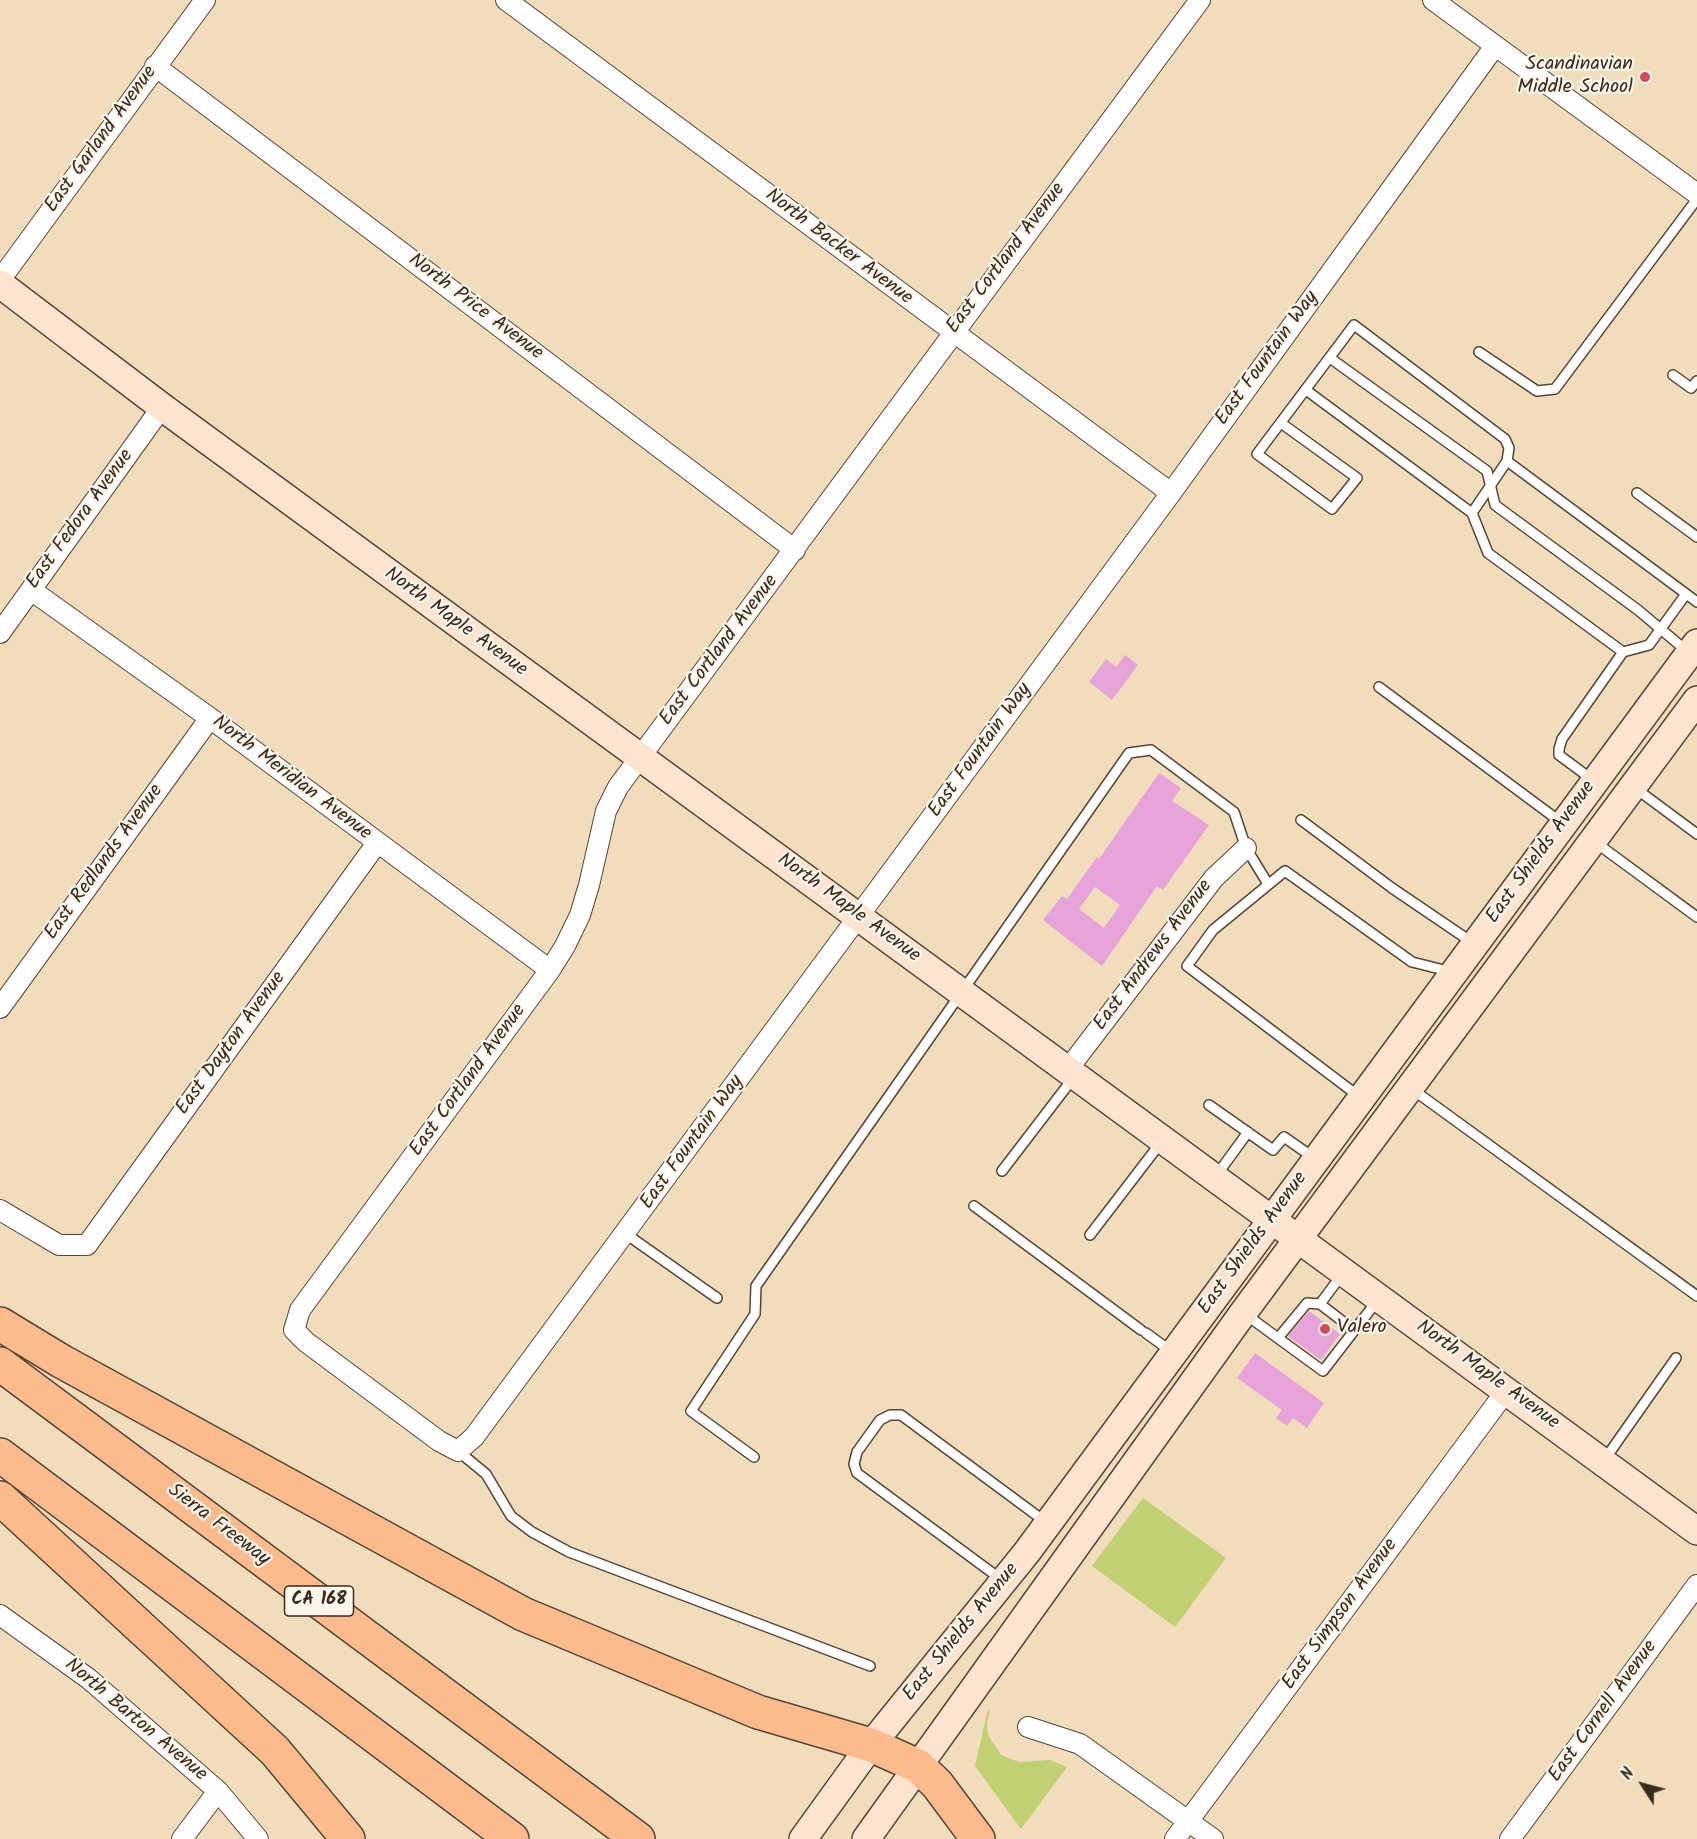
<!DOCTYPE html>
<html>
<head>
<meta charset="utf-8">
<style>
	body { margin:0 }
	#map { position:relative; width:1697px; height:1839px; overflow:hidden; background:#f1ddbc; font-family:Kalam,sans-serif }
	canvas { display:block }
	.north { position:absolute; left:1613px; top:1755px; width:60px; height:60px; -webkit-text-stroke:4px #fbf7ec; paint-order:stroke; rotate:306deg; font-size:16px; font-weight:700; line-height:24px; text-align:center; color:#3b2a1e }
	.north::after { content:''; display:block; margin:auto; width:21px; height:27px; background:#3b2a1e; clip-path:polygon(50% 0,100% 100%,50% 72%,0 100%) }
</style>
</head>
<body>
<div id="map">
<canvas width="1697" height="1839"></canvas>
<div class="north">N</div>
</div>
<script>
const context = document.querySelector('canvas').getContext('2d');
context.lineJoin = 'round';
function fill(path, color) {
  context.fillStyle = color;
  context.fill(path, 'evenodd');
}
function shape(rows) {
  const path = new Path2D();
  for (const r of rows) {
    path.moveTo(r[0], r[1]);
    for (let i = 2; i < r.length; i += 2) path.lineTo(r[i], r[i + 1]);
  }
  return path;
}
function strokePath(path, color, width, dash) {
  context.strokeStyle = color;
  context.lineWidth = width;
  context.lineCap = dash ? 'butt' : 'round';
  context.setLineDash(dash || []);
  context.stroke(path);
}
function label(font, color, halo, rows, align = 'center') {
  context.font = font + ' Kalam,sans-serif';
  context.lineWidth = 4.5;
  context.setLineDash([]);
  context.textBaseline = 'middle';
  context.strokeStyle = halo;
  context.fillStyle = color;
  for (const [text, x, y, turn = 0] of rows) {
    context.save();
    context.translate(x, y);
    context.rotate((+turn || 0) * Math.PI / 180);
    context.textAlign = isNaN(turn) ? turn : align;
    if (halo) context.strokeText(text, 0, 0);
    context.fillText(text, 0, 0);
    context.restore();
  }
}
fill(shape([
	[1143,1498,1226,1558,1175,1627,1092,1566],
	[988,1709,990,1711,987,1723,988,1735,1001,1755,1019,1762,1050,1760,1067,1767,1021,1829,975,1766]
]), '#c0d072');
fill(shape([
	[1125,655,1138,665,1112,700,1089,682,1106,659,1116,667],
	[1159,773,1181,788,1172,801,1209,825,1163,890,1157,886,1102,966,1043,920,1062,896,1067,899,1097,857,1099,859],
	[1095,887,1120,905,1104,928,1079,909],
	[1309,1311,1340,1334,1321,1360,1288,1336],
	[1255,1353,1324,1403,1307,1428,1293,1418,1287,1426,1276,1418,1282,1410,1237,1378]
]), '#e6a3d9');
const lane = shape([
	[1479,352,1537,391,1555,389,1697,199],
	[1330,358,1487,471,1495,505,1638,610,1688,652],
	[1673,375,1691,388,1697,381],
	[1306,390,1472,513,1488,553,1623,652,1649,645,1686,594],
	[1281,423,1357,478,1332,509,1257,454,1354,325,1505,439,1509,448,1507,461,1472,513],
	[1507,461,1697,602],
	[1637,493,1697,537],
	[1379,687,1562,823],
	[1594,781,1559,755,1559,749,1562,739,1623,652],
	[1635,788,1697,834],
	[1301,820,1392,888,1473,943],
	[1595,842,1697,917],
	[1412,1089,1697,1296],
	[1361,1098,1187,966,1213,930,1285,871,1412,962,1452,972],
	[1209,1105,1273,1150,1284,1137,1314,1158],
	[1002,1171,1074,1077],
	[1216,1176,1248,1132],
	[974,1206,1141,1330],
	[626,1234,717,1298],
	[1090,1235,1162,1141],
	[1320,1304,1343,1273],
	[1245,1314,1323,1371,1377,1301],
	[1146,1333,1172,1352],
	[1278,1338,1307,1303,1320,1304,1354,1330],
	[458,1451,486,1474,511,1516,532,1532,569,1552,870,1666],
	[754,1457,691,1411,755,1314,756,1286,1129,753,1151,750,1234,812,1246,848,1268,884],
	[1605,1459,1676,1358],
	[1002,1580,857,1473,854,1464,857,1452,880,1420,890,1415,901,1415,1047,1523]
]);
const street = shape([
	[506,0,1171,493],
	[1200,0,618,787,606,811,589,885,580,915,565,946,550,970,300,1310,294,1330,306,1342,439,1441,458,1451,474,1437,1171,493,1495,46],
	[1433,0,1697,194],
	[155,66,795,550],
	[0,280,205,0],
	[31,590,210,718,550,970],
	[0,633,162,407],
	[0,1008,210,718],
	[1068,1069,1214,878,1246,848],
	[0,1210,59,1245,87,1245,377,843],
	[0,1615,89,1679,218,1791,258,1839],
	[1028,1727,1080,1744,1213,1839],
	[182,1839,218,1791],
	[1175,1839,1506,1391],
	[1510,1839,1697,1585]
]);
const secondary = shape([
	[0,284,162,407,1697,1531],
	[803,1839,871,1745,1027,1552,1697,643],
	[866,1839,1243,1313,1697,700]
]);
const highway = shape([
	[0,1324,61,1361,523,1614,758,1712,871,1745,918,1766,937,1784,978,1839],
	[0,1364,638,1839],
	[0,1455,512,1839],
	[0,1498,275,1751,348,1839]
]);
strokePath(lane, '#564536', 12);
strokePath(street, '#564536', 22);
strokePath(secondary, '#564536', 30);
strokePath(highway, '#564536', 36);
strokePath(lane, '#fff', 9);
strokePath(street, '#fff', 20);
strokePath(secondary, '#fde4d1', 27);
strokePath(highway, '#fbbb8d', 33);
for (const [x, y, r, color] of [
	[1645,77,6,"#d1495b"],
	[1325,1329,6,"#d1495b"]
]) {
  const dot = new Path2D();
  dot.arc(x, y, r, 0, 2 * Math.PI);
  context.fillStyle = color;
  context.fill(dot);
  strokePath(dot, '#fbf7ec', 2);
}
for (const [x, y, w] of [
	[319,1601,69]
]) {
  const box = new Path2D();
  box.roundRect(x - w / 2, y - 15, w, 30, 4.5);
  context.fillStyle = '#fbf7ec';
  context.fill(box);
  strokePath(box, '#3b2a1e', 1.5);
}
label('bold 18px', '#3b2a1e', null, [
	["CA 168",319,1601]
]);
label('20px', '#3b2a1e', '#fbf7ec', [
	["Scandinavian",1633,66],
	["Middle School",1633,89],
	["Valero",1337,1329,"left"]
], 'right');
label('20px', '#3b2a1e', '#fbf7ec', [
	["East Garland Avenue",102,140,-54],
	["North Backer Avenue",838,248,37],
	["East Cortland Avenue",1007,259,-53],
	["North Price Avenue",475,308,37],
	["East Fountain Way",1268,359,-54],
	["East Fedora Avenue",81,520,-54],
	["North Maple Avenue",455,623,36],
	["East Cortland Avenue",720,651,-53],
	["East Fountain Way",981,751,-54],
	["North Meridian Avenue",291,779,37],
	["East Shields Avenue",1542,853,-54],
	["East Redlands Avenue",105,863,-54],
	["North Maple Avenue",848,909,36],
	["East Andrews Avenue",1154,956,-53],
	["East Dayton Avenue",232,1044,-54],
	["East Cortland Avenue",469,1081,-54],
	["East Fountain Way",693,1143,-54],
	["East Shields Avenue",1254,1244,-54],
	["North Maple Avenue",1487,1376,36],
	["Sierra Freeway",218,1526,37],
	["East Simpson Avenue",1341,1615,-54],
	["East Shields Avenue",962,1633,-51],
	["East Cornell Avenue",1604,1712,-54],
	["North Barton Avenue",135,1721,40]
]);
</script>
</body>
</html>
